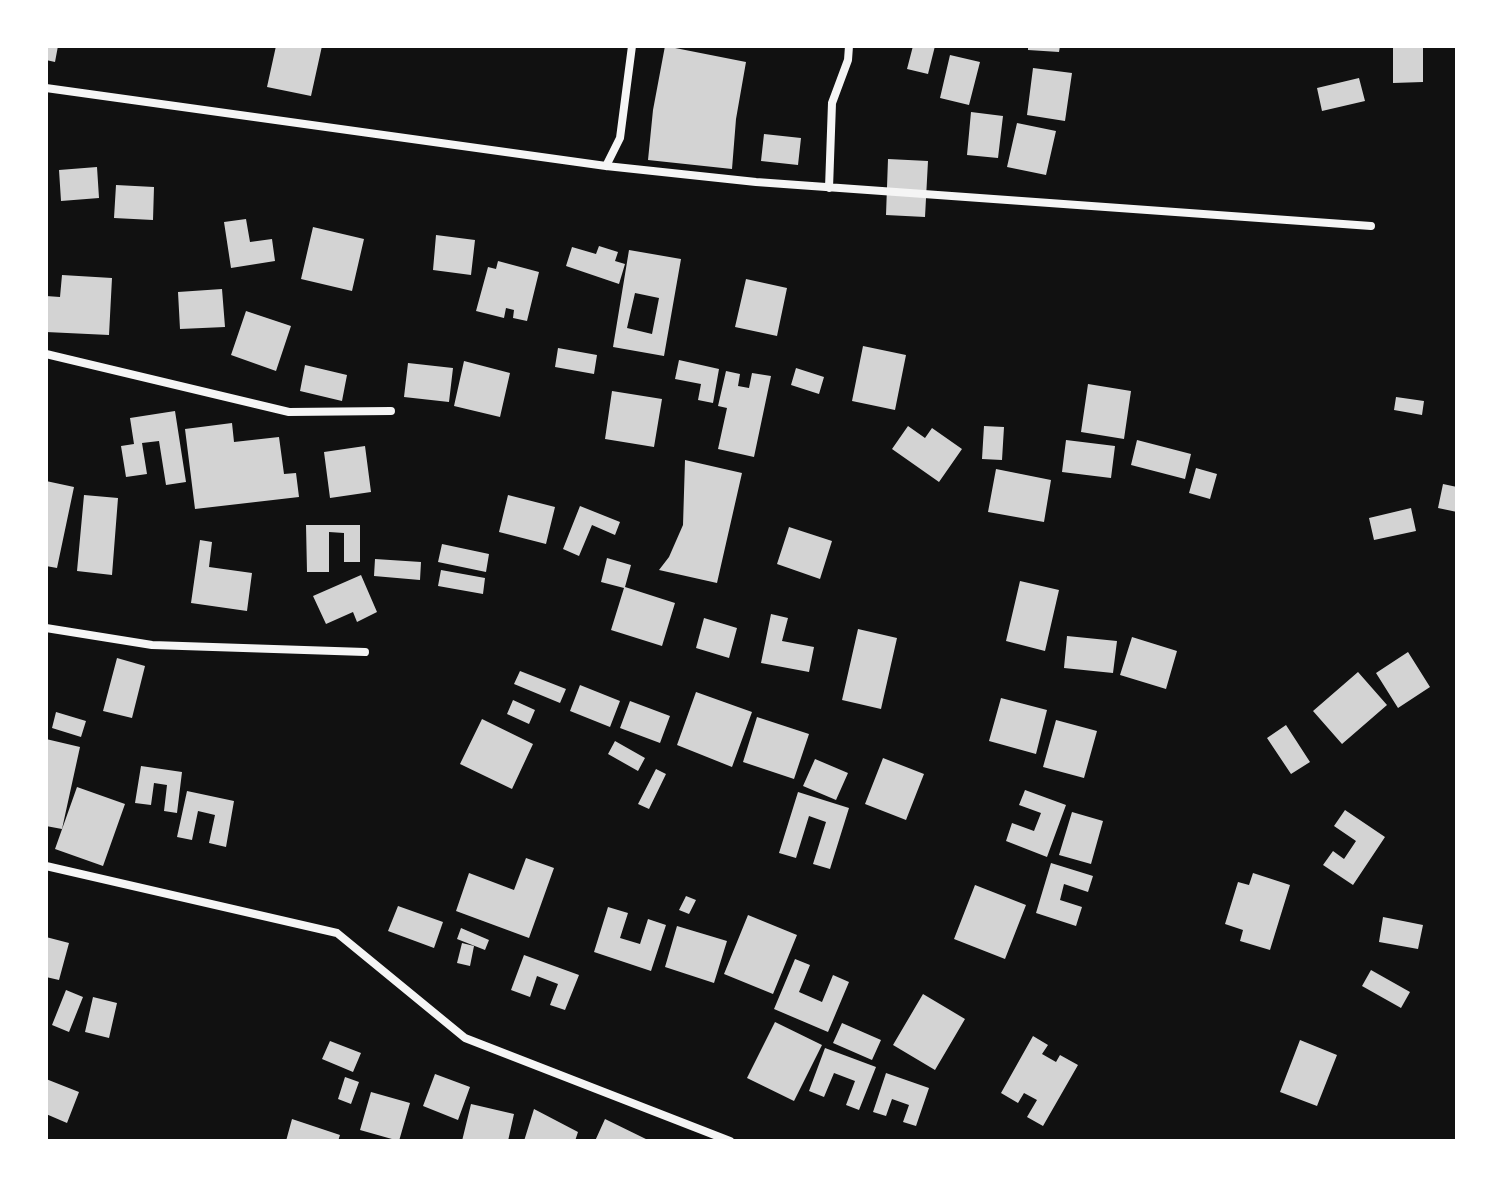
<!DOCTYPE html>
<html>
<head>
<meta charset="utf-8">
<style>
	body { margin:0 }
	#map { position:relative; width:1503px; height:1187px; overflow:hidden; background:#111; font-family:Ubuntu,sans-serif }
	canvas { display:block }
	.frame { position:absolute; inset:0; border:48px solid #fff; pointer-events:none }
</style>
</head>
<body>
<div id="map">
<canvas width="1503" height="1187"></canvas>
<div class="frame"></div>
</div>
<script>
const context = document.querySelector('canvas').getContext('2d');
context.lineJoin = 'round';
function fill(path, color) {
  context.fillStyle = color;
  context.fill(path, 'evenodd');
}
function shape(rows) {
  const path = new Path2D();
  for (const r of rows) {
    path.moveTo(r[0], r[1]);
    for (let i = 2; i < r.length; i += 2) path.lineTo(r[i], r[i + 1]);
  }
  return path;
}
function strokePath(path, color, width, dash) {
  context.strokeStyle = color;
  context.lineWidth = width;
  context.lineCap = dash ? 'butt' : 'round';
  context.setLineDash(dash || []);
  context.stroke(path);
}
fill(shape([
	[46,46,58,46,55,62,46,60],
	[276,46,322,46,311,96,267,87],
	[665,46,746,62,736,119,732,169,648,160,653,110],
	[913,46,935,46,928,74,907,69],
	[1028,46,1060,46,1059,52,1028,50],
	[1393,46,1423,46,1423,82,1393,83],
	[950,55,980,62,969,105,940,98],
	[1033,68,1072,73,1065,121,1027,115],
	[1359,78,1365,101,1322,111,1317,88],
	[971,112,1003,116,998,158,967,155],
	[1017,123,1056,131,1046,175,1007,167],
	[764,134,801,138,798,165,761,161],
	[888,159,928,161,925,217,886,215],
	[97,167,99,198,61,201,59,170],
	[116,185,154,187,153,220,114,218],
	[246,219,250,242,272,239,275,261,231,268,224,222],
	[313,227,364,239,352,291,301,279],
	[436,235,475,240,471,275,433,270],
	[599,246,618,252,615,261,625,264,619,284,566,266,572,247,596,254],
	[629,250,681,259,664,356,613,347],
	[635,293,659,298,652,334,627,328],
	[498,261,539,272,527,321,513,318,514,310,506,308,504,318,476,311,488,267,496,269],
	[62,275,112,278,109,335,46,332,46,296,60,297],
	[746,279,787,288,777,336,735,327],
	[222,289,225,327,180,329,178,292],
	[246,311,291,326,276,371,231,355],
	[863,346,906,355,895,410,852,401],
	[558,348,597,355,594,374,555,367],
	[679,360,719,369,713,403,698,400,701,384,675,379],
	[464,361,510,373,500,417,454,406],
	[408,363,453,368,449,402,404,397],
	[305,365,347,375,342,401,300,391],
	[796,368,824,377,819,394,791,385],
	[726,371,740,374,738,386,749,388,752,373,771,376,754,457,718,449,727,408,718,406],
	[1088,384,1131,391,1124,439,1081,432],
	[612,391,662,399,654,447,605,439],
	[1396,397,1424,401,1422,415,1394,410],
	[175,411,186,482,166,485,159,441,142,443,147,474,126,477,121,446,134,444,130,418],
	[232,423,234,442,279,437,284,474,296,473,299,497,195,509,185,429],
	[908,426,925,438,932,428,962,449,939,482,892,449],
	[984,426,1004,427,1002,460,982,459],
	[1066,440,1115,446,1111,478,1062,472],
	[1137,440,1191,454,1185,479,1131,465],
	[365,446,371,492,330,498,324,452],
	[685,460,742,473,717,583,659,570,669,557,683,525],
	[1196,468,1217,474,1210,499,1189,493],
	[996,469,1051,480,1044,522,988,512],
	[46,481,74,487,57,568,46,566],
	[1443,484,1457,487,1457,512,1438,508],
	[84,495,118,498,112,575,77,571],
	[508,495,555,507,546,544,499,532],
	[580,506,620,522,615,535,592,525,579,556,563,549],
	[1411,508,1416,531,1374,540,1369,518],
	[306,525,360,525,360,562,344,562,344,533,329,532,329,572,307,572],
	[789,527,832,541,820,579,777,564],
	[200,540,212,542,209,567,252,573,247,611,191,603],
	[442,544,489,554,486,572,438,562],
	[607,558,631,565,625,587,675,603,662,646,611,630,624,588,601,582],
	[375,559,421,562,420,580,374,576],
	[441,570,485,578,483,594,438,586],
	[361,575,377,612,357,622,353,612,326,624,313,596],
	[1020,581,1059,590,1045,651,1006,641],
	[771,614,788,618,782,641,814,647,809,672,761,663],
	[704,618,737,628,729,658,696,648],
	[858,629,897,638,881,709,842,700],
	[1067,636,1117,641,1113,673,1064,668],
	[1132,637,1177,651,1166,689,1120,675],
	[1408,652,1430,687,1398,708,1376,673],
	[117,658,145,666,132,718,103,711],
	[520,671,566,689,560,703,514,684],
	[1358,672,1387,705,1342,744,1313,711],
	[580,685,620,701,610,727,570,711],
	[696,692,752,712,732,767,677,745],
	[1001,698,1047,710,1036,754,989,741],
	[513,700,535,710,529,724,507,714],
	[630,701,670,716,660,743,620,728],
	[56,712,86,721,81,737,52,728],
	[757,717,809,734,794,779,743,762],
	[482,719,533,744,512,789,460,764],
	[1056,720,1097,731,1084,778,1043,767],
	[1286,725,1310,762,1291,774,1267,738],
	[46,739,80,747,62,829,46,826],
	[615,741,645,758,638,771,608,754],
	[883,758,924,774,906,820,865,804],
	[815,759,848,773,836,800,803,786],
	[141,766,182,772,177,813,164,811,167,785,154,783,151,805,135,803],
	[656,769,666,774,649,809,638,804],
	[77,787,125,804,103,866,55,849],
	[1025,790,1066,805,1047,857,1006,841,1012,823,1034,831,1041,813,1019,805],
	[187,791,234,801,226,847,209,843,215,815,198,811,192,840,177,837],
	[798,792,849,808,830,869,813,864,826,822,809,816,796,858,779,853],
	[1345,810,1385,837,1353,885,1323,865,1333,851,1344,859,1356,841,1334,826],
	[1072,812,1103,821,1091,864,1059,855],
	[526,858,554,868,529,938,456,911,469,873,514,890],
	[1051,863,1093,876,1088,892,1064,884,1060,900,1082,907,1076,926,1036,913],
	[1253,873,1290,885,1270,950,1240,941,1243,930,1225,924,1238,882,1249,885],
	[975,885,1026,905,1005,959,954,939],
	[686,896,696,900,689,914,679,910],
	[398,906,443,922,434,948,388,931],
	[608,907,628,913,620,938,640,944,648,919,666,925,651,971,594,952],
	[748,915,797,935,773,994,724,974],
	[1383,917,1423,925,1418,949,1379,942],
	[677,926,727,941,714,983,665,967],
	[461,928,489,940,485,950,457,939],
	[46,937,69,943,59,980,46,977],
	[462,943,474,946,470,966,457,963],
	[524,955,579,975,565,1010,550,1005,558,984,537,976,530,997,511,990],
	[795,959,810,965,799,992,822,1002,833,975,849,982,828,1032,774,1009],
	[1371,970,1410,992,1401,1008,1362,986],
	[66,990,83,997,69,1032,52,1025],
	[923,994,965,1019,935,1070,893,1045],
	[93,997,117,1003,109,1038,85,1032],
	[775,1022,822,1045,794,1101,747,1078],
	[842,1023,881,1040,872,1060,833,1043],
	[1033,1036,1048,1045,1042,1054,1056,1062,1060,1055,1078,1065,1043,1126,1027,1117,1037,1100,1024,1093,1018,1103,1001,1093],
	[1300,1040,1337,1055,1317,1106,1280,1092],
	[330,1041,361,1053,353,1072,322,1059],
	[825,1048,876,1067,859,1110,846,1105,855,1081,834,1073,824,1097,809,1091],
	[886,1073,929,1088,916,1126,903,1122,909,1105,892,1099,886,1116,873,1112],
	[435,1074,470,1087,458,1120,423,1106],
	[345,1077,359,1082,351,1104,338,1099],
	[46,1079,79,1092,67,1123,46,1114],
	[371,1092,410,1103,399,1141,360,1130],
	[471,1104,514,1114,508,1141,462,1141],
	[534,1109,578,1132,575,1141,524,1141],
	[292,1119,340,1135,338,1141,286,1141],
	[605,1119,650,1141,595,1141]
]), '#d3d3d3');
strokePath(shape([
	[46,88,606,166,756,182,1371,226],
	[606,166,620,138,632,46],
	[829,188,832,103,848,60,849,46],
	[46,354,289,412,391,411],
	[46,628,152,645,365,652],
	[46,866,337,933,465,1038,730,1141]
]), '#f5f5f5', 8);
</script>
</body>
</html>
